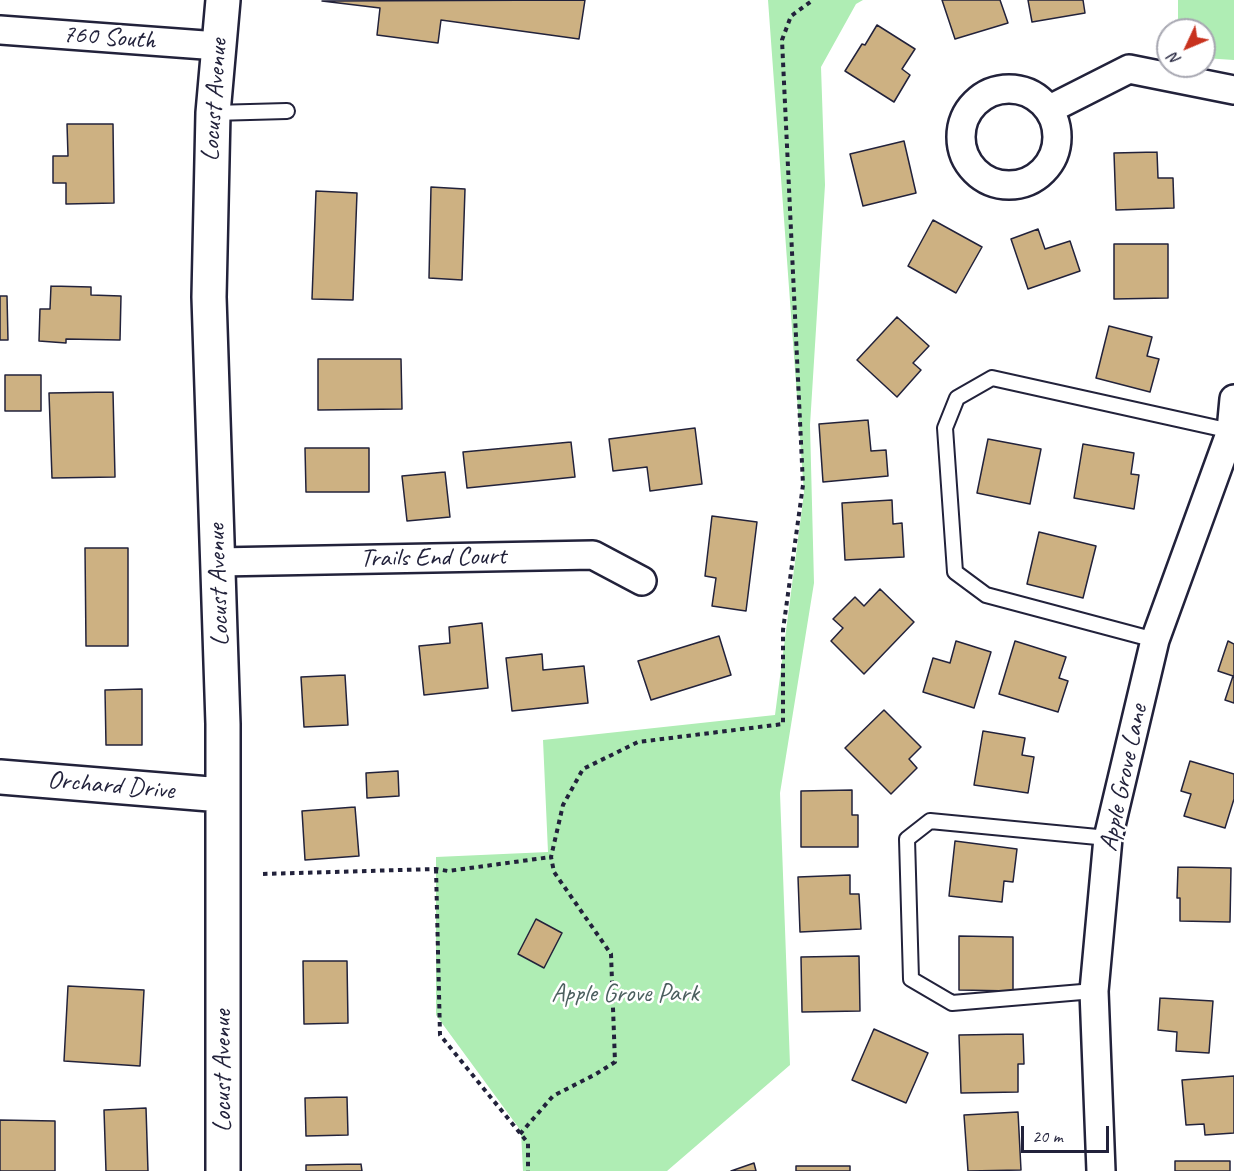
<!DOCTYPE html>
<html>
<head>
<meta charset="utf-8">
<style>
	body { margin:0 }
	#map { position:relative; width:1234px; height:1171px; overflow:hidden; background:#fff; font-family:Caveat,sans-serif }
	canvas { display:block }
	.north { position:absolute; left:1156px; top:18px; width:60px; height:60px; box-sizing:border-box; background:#fff; border:2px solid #a7a7b1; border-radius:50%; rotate:226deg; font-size:16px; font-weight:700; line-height:24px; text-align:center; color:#22223b }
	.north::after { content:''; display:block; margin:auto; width:21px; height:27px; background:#c8321e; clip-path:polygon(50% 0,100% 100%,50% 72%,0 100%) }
	.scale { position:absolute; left:1021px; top:1126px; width:88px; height:27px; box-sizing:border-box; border:3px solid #22223b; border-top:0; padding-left:8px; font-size:18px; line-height:21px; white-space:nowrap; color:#22223b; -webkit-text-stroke:4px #fff; paint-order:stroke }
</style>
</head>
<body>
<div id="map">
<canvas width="1234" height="1171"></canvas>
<div class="north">N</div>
<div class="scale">20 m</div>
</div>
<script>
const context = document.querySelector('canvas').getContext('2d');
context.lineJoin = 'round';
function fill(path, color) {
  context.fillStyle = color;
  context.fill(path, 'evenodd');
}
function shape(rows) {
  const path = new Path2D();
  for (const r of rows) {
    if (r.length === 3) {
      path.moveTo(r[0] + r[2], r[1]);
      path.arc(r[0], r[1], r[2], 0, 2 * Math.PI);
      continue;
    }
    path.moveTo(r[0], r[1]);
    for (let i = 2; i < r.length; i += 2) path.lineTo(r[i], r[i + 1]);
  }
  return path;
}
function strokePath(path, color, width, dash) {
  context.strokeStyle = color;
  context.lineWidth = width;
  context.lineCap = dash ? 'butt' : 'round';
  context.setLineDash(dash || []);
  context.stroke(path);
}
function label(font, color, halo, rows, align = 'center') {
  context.font = font + ' Caveat,sans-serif';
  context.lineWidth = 5;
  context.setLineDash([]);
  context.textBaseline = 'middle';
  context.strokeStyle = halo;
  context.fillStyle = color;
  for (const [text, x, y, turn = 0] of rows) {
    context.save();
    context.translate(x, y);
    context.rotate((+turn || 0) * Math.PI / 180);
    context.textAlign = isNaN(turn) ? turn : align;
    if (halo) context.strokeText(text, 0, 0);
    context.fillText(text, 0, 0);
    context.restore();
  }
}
fill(shape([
	[768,0,863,0,856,4,821,67,825,185,810,425,814,583,780,793,790,1065,667,1171,523,1171,521,1131,436,1015,436,857,548,852,543,740,775,715,804,493],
	[1178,0,1234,0,1234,60,1204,58,1204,30,1178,30]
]), '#afedb4');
const building = shape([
	[585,0,579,39,441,20,438,43,377,35,380,8,322,1,585,0],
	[942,0,1000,0,1008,23,955,39,942,0],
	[1028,0,1083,0,1085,13,1032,22,1028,0],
	[877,25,915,49,902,69,910,75,894,102,845,71,862,44,865,45,877,25],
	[67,124,113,124,114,203,66,204,66,183,53,183,53,156,68,156,67,124],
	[904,141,916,193,863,206,850,154,904,141],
	[1157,152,1158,178,1173,178,1174,208,1116,210,1114,153,1157,152],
	[431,187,465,189,462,280,429,278,431,187],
	[316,191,357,193,353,300,312,299,316,191],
	[933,220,982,247,956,293,908,266,933,220],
	[1038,229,1045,249,1070,241,1080,271,1028,289,1011,239,1038,229],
	[1114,244,1168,244,1168,298,1114,299,1114,244],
	[51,286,91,287,91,295,121,296,120,340,66,339,66,343,39,341,40,309,50,309,51,286],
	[0,296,7,296,8,340,0,340,0,296],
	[897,317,929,346,913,363,921,370,897,397,857,360,897,317],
	[1109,326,1152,337,1147,356,1159,359,1150,392,1096,378,1109,326],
	[318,359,401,359,402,409,318,410,318,359],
	[5,375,41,375,41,411,5,411,5,375],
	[113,392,115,477,52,478,49,393,113,392],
	[868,420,871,451,886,450,888,476,823,482,819,424,868,420],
	[695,428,702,484,650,491,647,467,613,471,609,439,695,428],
	[988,439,1041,449,1030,504,977,493,988,439],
	[571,442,575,477,467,488,463,452,571,442],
	[1083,444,1134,453,1131,474,1139,475,1134,509,1074,498,1083,444],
	[305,448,369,448,369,492,306,492,305,448],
	[445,472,450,517,407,521,402,476,445,472],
	[892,500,893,524,902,523,904,557,845,560,842,503,892,500],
	[712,516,757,522,746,611,712,606,716,578,705,576,712,516],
	[1039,532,1096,546,1083,598,1027,584,1039,532],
	[85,548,128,548,128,646,86,646,85,548],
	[880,589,914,622,864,674,831,641,843,628,833,619,855,597,864,606,880,589],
	[482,623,488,688,424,695,419,646,450,643,449,627,482,623],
	[719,636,731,675,651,700,638,661,719,636],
	[956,641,991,652,974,708,923,692,933,658,950,663,956,641],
	[1015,641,1066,657,1059,678,1068,681,1058,712,999,694,1015,641],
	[1228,641,1234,644,1234,703,1225,700,1233,676,1218,671,1228,641],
	[542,654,543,670,584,666,588,703,512,711,506,658,542,654],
	[345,675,348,725,304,727,301,677,345,675],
	[142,689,142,745,106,745,105,690,142,689],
	[884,710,921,747,909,759,917,768,891,794,845,748,884,710],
	[983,731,1025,738,1022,755,1034,757,1028,793,974,785,983,731],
	[1190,761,1234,774,1234,799,1225,828,1184,816,1191,794,1181,791,1190,761],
	[398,771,399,796,367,798,366,773,398,771],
	[852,790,852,815,858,815,858,847,801,847,801,791,852,790],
	[355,807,359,856,305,860,302,811,355,807],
	[955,841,1017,849,1013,882,1004,881,1002,902,949,896,955,841],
	[1178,867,1231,868,1230,922,1180,921,1180,898,1177,898,1178,867],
	[850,875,850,894,859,894,861,929,800,932,798,877,850,875],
	[536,919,562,933,544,968,518,954,536,919],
	[959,936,1013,937,1013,991,959,990,959,936],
	[859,956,860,1011,802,1012,801,957,859,956],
	[303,961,347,961,348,1023,304,1024,303,961],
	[68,986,144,990,140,1066,64,1061,68,986],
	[1160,998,1213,1001,1209,1053,1176,1051,1177,1032,1158,1030,1160,998],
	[874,1029,928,1053,906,1103,852,1080,874,1029],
	[1023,1034,1024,1064,1018,1064,1018,1092,961,1093,959,1035,1023,1034],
	[1234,1076,1234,1133,1205,1135,1204,1124,1186,1125,1182,1080,1234,1076],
	[347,1097,348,1135,306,1136,305,1098,347,1097],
	[146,1108,148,1171,106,1171,104,1110,146,1108],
	[1018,1112,1021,1170,968,1171,964,1115,1018,1112],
	[0,1120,55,1121,55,1171,0,1171,0,1120],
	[1175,1161,1230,1161,1230,1171,1175,1171,1175,1161],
	[754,1163,756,1171,731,1171,754,1163],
	[361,1164,362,1171,306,1171,306,1165,361,1164],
	[796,1166,850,1166,850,1171,796,1171,796,1166]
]);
fill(building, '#cdb182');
strokePath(building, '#22223b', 1.5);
const service = shape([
	[213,113,287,111],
	[1155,640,986,595,955,572,945,428,957,398,992,378,1231,431],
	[1094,991,952,1003,911,979,907,839,930,821,1108,838]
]);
const minor = shape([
	[0,30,218,46],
	[1009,137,48],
	[1050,109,1129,69,1234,90],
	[218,562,593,555,642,581],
	[1101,1171,1094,991,1108,838,1155,640,1231,431,1234,399]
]);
const tertiary = shape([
	[223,0,213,113,209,297,223,724,223,1171],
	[0,777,222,795]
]);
strokePath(service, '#22223b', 18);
strokePath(minor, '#22223b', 32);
strokePath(tertiary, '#22223b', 38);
strokePath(shape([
	[436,869,440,1035,528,1143,528,1171],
	[263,874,436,869,448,871,551,857],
	[520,1134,553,1096,596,1074,615,1062,611,954,554,872,551,857,563,805,583,769,638,742,783,724,783,630,803,485,782,40,791,16,813,0]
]), '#22223b', 4, [4.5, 4.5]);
strokePath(service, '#fff', 14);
strokePath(minor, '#fff', 27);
strokePath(tertiary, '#fff', 33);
label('26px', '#22223b', '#fff', [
	["760 South",109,38,4],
	["Locust Avenue",215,100,-86],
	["Trails End Court",433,558,-1],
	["Locust Avenue",219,585,-92],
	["Apple Grove Lane",1124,778,-78],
	["Orchard Drive",111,786,5],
	["Locust Avenue",223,1071,-90]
]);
label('26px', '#4c5f5f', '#fff', [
	["Apple Grove Park",625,994]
]);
</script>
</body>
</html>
